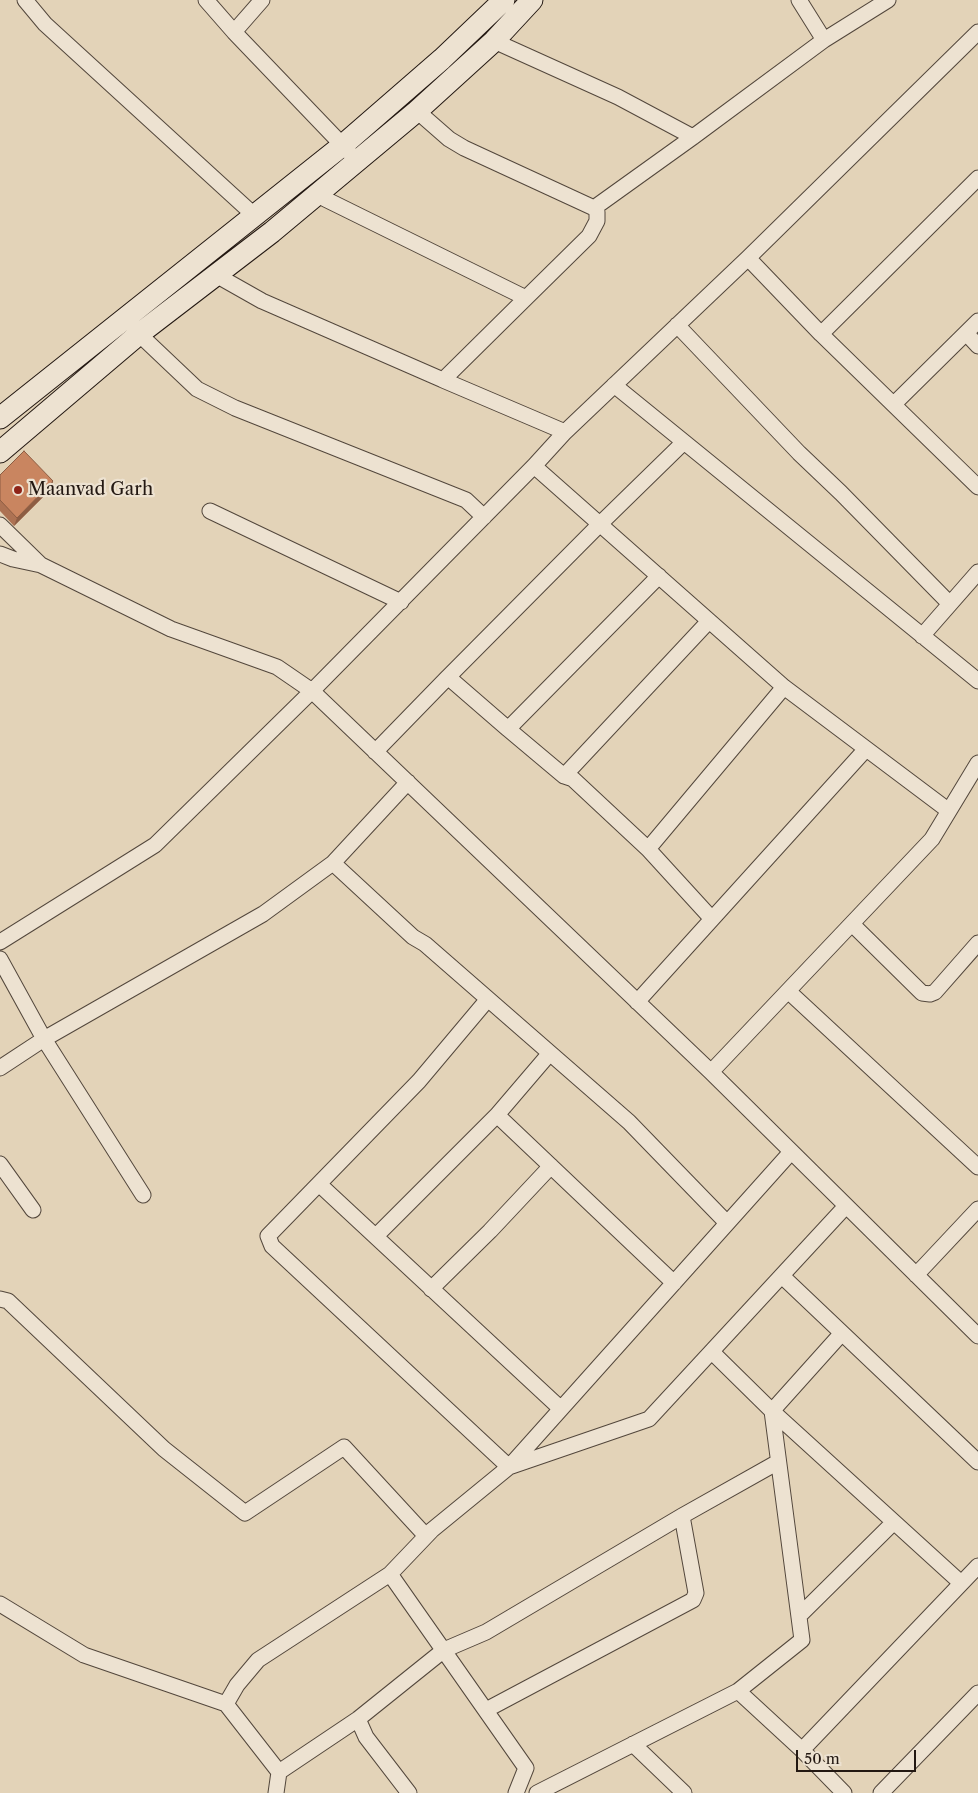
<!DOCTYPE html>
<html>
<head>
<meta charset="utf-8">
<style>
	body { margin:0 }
	#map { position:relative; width:978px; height:1793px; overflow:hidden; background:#e3d3b8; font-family:"Libre Caslon Text",serif }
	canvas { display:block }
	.scale { position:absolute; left:796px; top:1750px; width:120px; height:22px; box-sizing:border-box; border:2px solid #231812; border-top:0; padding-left:6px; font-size:15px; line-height:18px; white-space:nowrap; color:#231812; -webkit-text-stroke:4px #ede2d1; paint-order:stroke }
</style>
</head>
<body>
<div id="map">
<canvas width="978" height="1793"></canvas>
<div class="scale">50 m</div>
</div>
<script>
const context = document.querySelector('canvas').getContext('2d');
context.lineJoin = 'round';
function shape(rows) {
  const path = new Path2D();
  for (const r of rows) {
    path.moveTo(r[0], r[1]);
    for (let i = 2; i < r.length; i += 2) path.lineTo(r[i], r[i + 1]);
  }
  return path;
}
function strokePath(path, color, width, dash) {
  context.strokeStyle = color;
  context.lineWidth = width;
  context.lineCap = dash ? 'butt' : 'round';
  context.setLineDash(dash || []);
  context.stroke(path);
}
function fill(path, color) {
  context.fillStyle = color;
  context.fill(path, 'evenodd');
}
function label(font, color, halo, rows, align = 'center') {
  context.font = font + ' "Libre Caslon Text",serif';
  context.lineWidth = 4.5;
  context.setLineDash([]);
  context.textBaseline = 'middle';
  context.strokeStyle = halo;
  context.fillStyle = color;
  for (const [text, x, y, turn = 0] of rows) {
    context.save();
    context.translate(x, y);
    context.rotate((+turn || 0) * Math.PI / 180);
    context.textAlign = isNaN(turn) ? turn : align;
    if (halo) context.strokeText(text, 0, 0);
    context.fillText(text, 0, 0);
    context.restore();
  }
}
const street = shape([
	[25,0,45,24,255,216],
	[206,0,234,32,349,152],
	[799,0,824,40],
	[234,32,262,0],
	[494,41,618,97,693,137],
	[417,111,449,139,464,148,594,208,597,212,597,221,589,236,526,298],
	[317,195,526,298,443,380,565,432],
	[594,208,693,137,824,40,888,0],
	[748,258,821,334,978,178],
	[216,275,262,301,443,380],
	[677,325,799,453,841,493,950,604],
	[966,333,978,346],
	[139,334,197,389,235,408,466,500,484,517],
	[821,334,978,487],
	[614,385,978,681],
	[894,404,978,321],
	[534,466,784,687,949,811],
	[210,511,401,602],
	[0,525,41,565],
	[0,554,13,559,41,565,171,629,277,667,312,691,711,1072,978,1336],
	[659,576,508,729,448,677,600,524,684,442],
	[922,636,978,572],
	[508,729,564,776,573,779,648,849,712,919],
	[375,752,448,677],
	[564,776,709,621],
	[648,849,784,687],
	[333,863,413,937,425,944,629,1122,727,1223],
	[852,924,922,993,930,994,935,992,978,943],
	[0,942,155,845,312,691,534,466,565,432,748,258,978,32],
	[0,959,44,1039,143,1195],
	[788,991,978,1167],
	[488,999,419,1081,268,1236,272,1246,509,1467,649,1419,846,1206],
	[637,1002,866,749],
	[0,1068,44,1039,263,914,333,863,408,782],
	[711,1072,932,839,978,763],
	[497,1115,674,1283],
	[0,1164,33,1210],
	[319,1184,561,1409],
	[376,1236,497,1115,550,1053],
	[916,1275,978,1209],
	[782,1276,978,1462],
	[431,1289,490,1231,551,1166],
	[0,1299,8,1301,164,1449,245,1513,344,1447,426,1536],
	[842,1333,772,1411,961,1583],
	[712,1352,772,1411,802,1640,738,1691],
	[0,1604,84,1655,226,1704,279,1772,276,1793],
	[799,1616,894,1522],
	[226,1704,237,1685,258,1660,390,1574],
	[486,1710,693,1600,696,1593,682,1516],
	[358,1719,366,1737,409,1793],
	[633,1744,684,1793],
	[802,1750,844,1793],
	[279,1772,358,1719,444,1650,486,1632,682,1516,778,1462],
	[516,1793,526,1768,390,1574,432,1530,509,1467,791,1152],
	[537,1793,738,1691,802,1750,978,1566],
	[881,1793,978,1693]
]);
const secondary = shape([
	[0,418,343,145,442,59,504,0],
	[0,452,139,334,272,232,417,111,494,41,532,0]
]);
strokePath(street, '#53473c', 17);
strokePath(secondary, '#231812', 23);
strokePath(street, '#ede2d1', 15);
strokePath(secondary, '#ede2d1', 21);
fill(shape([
	[0,475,53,481,51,489,14,526,0,511]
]), '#ad7253');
fill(shape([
	[53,481,51,489,14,526,17,518]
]), '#8d5d43');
const building = shape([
	[24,451,53,481,17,518,0,500,0,475,24,451]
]);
fill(building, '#c98560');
strokePath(building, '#8d5d43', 1);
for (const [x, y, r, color] of [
	[18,490,5,"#8f2418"]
]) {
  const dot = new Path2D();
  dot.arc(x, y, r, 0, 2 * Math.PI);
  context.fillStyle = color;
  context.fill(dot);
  strokePath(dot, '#ede2d1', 2);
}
label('18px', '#231812', '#ede2d1', [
	["Maanvad Garh",28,490]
], 'left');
</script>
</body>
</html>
